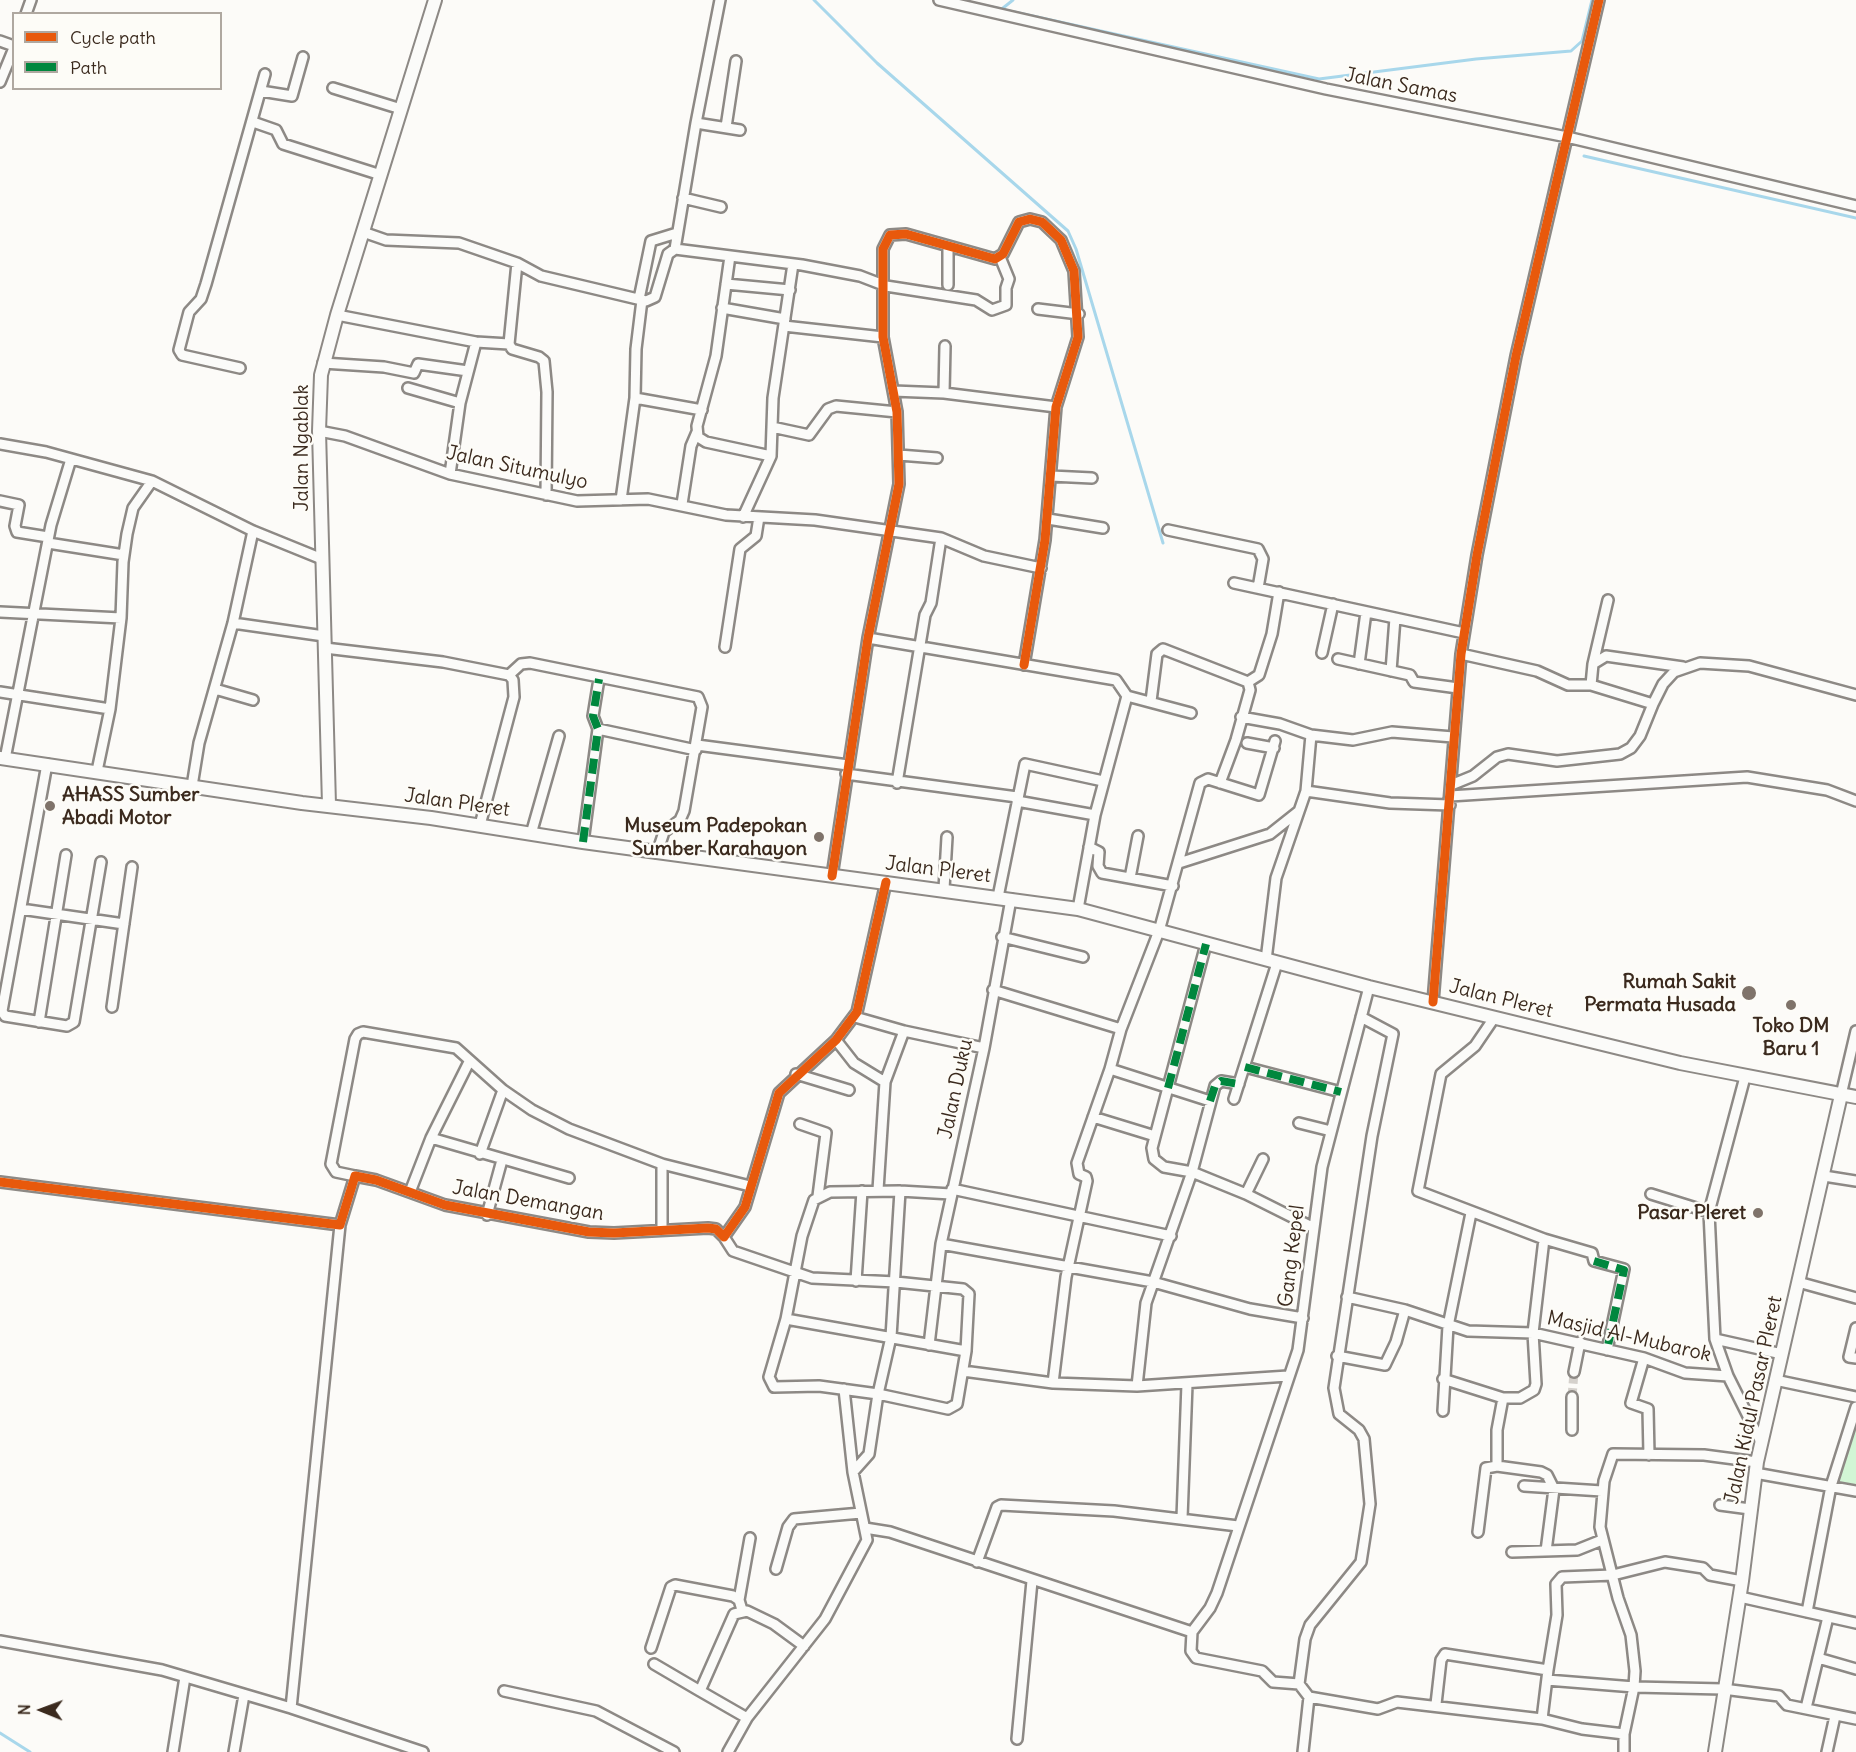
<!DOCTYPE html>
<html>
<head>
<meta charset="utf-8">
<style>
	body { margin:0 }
	#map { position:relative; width:1856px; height:1752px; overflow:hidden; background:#fcfbf8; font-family:Delius,sans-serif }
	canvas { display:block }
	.legend { position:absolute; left:12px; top:12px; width:210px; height:78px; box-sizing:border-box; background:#fdfcf7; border:2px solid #afa8a0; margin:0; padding:8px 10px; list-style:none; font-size:18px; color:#3b2a1e }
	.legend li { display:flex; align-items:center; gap:12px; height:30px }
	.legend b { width:30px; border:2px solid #afa8a0 }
	.north { position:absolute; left:12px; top:1680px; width:60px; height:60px; -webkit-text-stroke:4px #fdfcf7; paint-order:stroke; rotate:271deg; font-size:16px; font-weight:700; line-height:24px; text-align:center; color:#3b2a1e }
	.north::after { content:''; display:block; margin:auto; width:21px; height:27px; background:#3b2a1e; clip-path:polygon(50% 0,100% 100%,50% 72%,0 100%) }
</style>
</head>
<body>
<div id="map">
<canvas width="1856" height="1752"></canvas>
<ul class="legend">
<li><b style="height:8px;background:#e8590c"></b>Cycle path</li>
<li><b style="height:8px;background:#00873e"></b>Path</li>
</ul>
<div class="north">N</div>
</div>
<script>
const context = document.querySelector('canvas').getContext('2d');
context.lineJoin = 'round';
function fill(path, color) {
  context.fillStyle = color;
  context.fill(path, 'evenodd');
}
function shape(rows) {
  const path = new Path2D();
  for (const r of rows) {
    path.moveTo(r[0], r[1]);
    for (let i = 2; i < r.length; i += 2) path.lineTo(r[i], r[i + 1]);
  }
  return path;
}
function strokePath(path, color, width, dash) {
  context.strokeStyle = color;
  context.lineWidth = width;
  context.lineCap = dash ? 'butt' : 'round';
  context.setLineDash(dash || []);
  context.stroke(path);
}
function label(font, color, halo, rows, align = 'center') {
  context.font = font + ' Delius,sans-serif';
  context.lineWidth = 5;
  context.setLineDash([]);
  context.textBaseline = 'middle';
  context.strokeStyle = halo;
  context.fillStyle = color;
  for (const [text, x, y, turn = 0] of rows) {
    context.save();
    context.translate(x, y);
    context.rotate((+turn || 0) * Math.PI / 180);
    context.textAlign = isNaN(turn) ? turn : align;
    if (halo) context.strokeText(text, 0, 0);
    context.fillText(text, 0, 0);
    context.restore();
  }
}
fill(shape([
	[1856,1426,1856,1485,1838,1481]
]), '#d2f6d5');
strokePath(shape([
	[814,0,877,63,1068,231,1076,249,1163,543],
	[960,0,1319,79,1476,59,1571,51,1582,41,1592,0],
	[1003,8,1013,0],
	[1584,156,1856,218],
	[0,1733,30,1752]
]), '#a8d7eb', 3);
strokePath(shape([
	[1572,1397,1574,1372]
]), '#d5d1cc', 9, [9, 4.5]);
const street = shape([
	[939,0,1326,89,1567,137,1856,206],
	[26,14,31,0],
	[0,41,14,46],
	[0,82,14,48],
	[333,88,401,109],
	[261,91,292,96,303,57],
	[253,122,276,130,283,144,381,175],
	[696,123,740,130],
	[726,127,736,61],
	[683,198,721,207],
	[363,232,386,240,459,243,517,263,541,276,646,301,655,297,668,254,675,249,802,265,860,276,886,286,976,300,992,310,1006,305,1006,288,1009,279,1000,257],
	[948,247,948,285],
	[675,249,696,123,720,0],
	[730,256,716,356,697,426,698,437,706,442,771,456],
	[726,284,790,290],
	[639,299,651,241,677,233],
	[722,308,785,319],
	[1038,309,1079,314],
	[337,315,476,342,509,344,512,349,539,357,544,361,547,392,546,495],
	[784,326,883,337],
	[509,344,517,263],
	[323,363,384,367,414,373,418,364,468,371],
	[240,368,182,355,179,350,189,312,201,299,206,284,265,74],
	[408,388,460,403],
	[893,391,944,393,1056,407],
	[944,393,945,346],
	[635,398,702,410],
	[772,427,809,435,828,409,836,406,897,412],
	[319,431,345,436,450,474,577,501,648,499,726,515,815,520,941,538,984,556,1041,568],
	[0,444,46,452,152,481,253,531,322,559],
	[899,455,937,458],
	[450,474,460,403,476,342],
	[1051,476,1092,478],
	[621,500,635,398,636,349,642,300],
	[0,501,19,505,15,526,17,532,48,537],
	[682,504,691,446,697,432],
	[743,517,771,456,773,398,793,264],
	[1048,519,1103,528],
	[1168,530,1258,549,1263,559,1258,588],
	[48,543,124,555],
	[1234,583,1464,633],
	[0,612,121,618],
	[233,623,324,636],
	[868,638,1116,680,1127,696,1191,713],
	[725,647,740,549,756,536,759,517],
	[325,648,443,662,509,675,513,680,514,697,480,825],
	[1322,653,1333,604],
	[1461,654,1537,671,1568,685,1591,685,1653,704,1663,684,1674,672,1700,663,1749,666,1856,695],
	[1338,659,1410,675,1414,682,1458,688],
	[1359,664,1366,612],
	[1593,664,1606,656,1683,667],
	[1391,671,1395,618],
	[509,675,521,664,530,663,698,697,702,707,684,811,680,820,664,832,657,853],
	[1248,682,1259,675,1272,634,1279,592],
	[1591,685,1593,664,1608,600],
	[215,689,253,700],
	[0,692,110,709],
	[1151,701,1157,654,1163,649,1248,682,1250,690,1236,740,1220,783],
	[1241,717,1280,724,1311,735,1353,740,1392,732,1453,737],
	[598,729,696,750],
	[1311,735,1306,791,1390,803,1450,805],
	[1247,743,1274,748],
	[697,745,848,765],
	[5,759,51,525,71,459],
	[47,764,2,1011,5,1016,67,1026,74,1022,101,862],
	[97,771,110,709,121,618,123,562,127,534,133,508,152,481],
	[846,774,1017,797],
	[897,783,925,615,931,603,941,538],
	[1451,785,1473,776,1497,757,1508,754,1557,761,1620,754,1631,748,1640,736,1653,704],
	[192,786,199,743,233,623,253,531],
	[1450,796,1747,777,1827,790,1856,801],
	[1017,801,1095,815],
	[531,834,559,736],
	[583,842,598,729,593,716,599,679],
	[1089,847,1099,852,1098,866,1102,873,1173,886],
	[1179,863,1270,834,1299,811],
	[832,876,868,638,899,484,897,412,883,337,883,249,890,235,906,234,995,259,1003,254,1019,222,1030,219,1042,222,1061,240,1074,271,1078,337,1056,407,1045,540,1024,665],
	[1130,878,1138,836],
	[944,889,947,837],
	[998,897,1025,764,1103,781],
	[21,909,124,924],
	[1078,909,1095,815,1127,696],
	[1002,937,1083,957],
	[1206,944,1152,1148,1154,1159,1164,1167,1192,1172,1246,1194,1314,1228],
	[1266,960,1276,878,1306,791],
	[993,990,1121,1029],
	[1433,1002,1461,654,1477,555,1516,356,1599,0],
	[112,1007,132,867],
	[855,1017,904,1031,984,1048],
	[39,1022,66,855],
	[836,1040,854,1063,885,1082],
	[1245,1067,1341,1092],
	[796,1074,849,1090],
	[1745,1077,1709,1212,1712,1277,1715,1339,1728,1376,1761,1442],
	[1841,1095,1856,1031],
	[1234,1099,1277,963],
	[1210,1101,1110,1069,1121,1029,1159,931,1200,783,1208,779,1259,795,1275,741],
	[1093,1117,1155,1136],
	[1299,1123,1331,1131],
	[800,1124,826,1133,818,1196],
	[431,1138,569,1178],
	[480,1154,503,1090],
	[662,1164,662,1229],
	[355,1176,336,1172,331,1164,355,1039,358,1034,363,1032,456,1048,503,1090,532,1110,569,1129,662,1164,750,1186],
	[1824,1176,1856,1181],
	[0,1182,340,1225,355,1176,376,1180,445,1205,589,1232,614,1233,708,1228,716,1229,724,1237,745,1207,779,1093,836,1040,857,1012,886,882],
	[952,1189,1171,1236],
	[878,1190,885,1082,904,1031],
	[900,1191,891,1337,878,1394,819,1386,774,1387,769,1377,786,1319,802,1236,814,1200,830,1192,900,1191,951,1194],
	[410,1192,431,1138,469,1062],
	[1246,1194,1263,1159],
	[1651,1194,1709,1212],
	[487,1215,502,1160],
	[724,1237,733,1251,812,1278,896,1282,963,1289,969,1294,966,1351,957,1404,948,1409,878,1394,869,1454,853,1472],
	[1544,1239,1592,1253,1594,1261,1624,1269,1607,1350],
	[941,1244,1153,1282,1250,1309,1303,1318],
	[856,1281,862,1191],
	[1798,1282,1856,1298],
	[1347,1297,1405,1310,1468,1331,1533,1333,1644,1358,1685,1373,1728,1376],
	[786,1319,966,1351],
	[1856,1328,1849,1357,1856,1358],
	[1715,1339,1782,1354],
	[929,1345,941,1244,984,1048,1011,899],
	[1337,1356,1385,1365,1396,1342,1405,1310],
	[1644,1358,1631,1403,1648,1409,1649,1455],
	[963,1371,1053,1383,1066,1277,1087,1181,1086,1177,1079,1174,1077,1163,1110,1069],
	[1574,1372,1580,1342],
	[1443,1379,1503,1398,1520,1398,1534,1390,1536,1384,1533,1333,1544,1239,1418,1191,1441,1074,1475,1046,1494,1018],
	[1775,1380,1856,1397],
	[1053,1383,1137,1386,1288,1376],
	[1137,1386,1146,1303,1192,1172,1215,1086,1221,1081,1239,1084],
	[1572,1397,1572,1430],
	[1443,1411,1448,1326,1471,1213],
	[1497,1466,1497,1430,1503,1398],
	[1755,1473,1856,1491],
	[1524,1486,1602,1491],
	[1720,1505,1750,1509],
	[1182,1518,1187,1384],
	[865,1528,890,1532,1192,1632,1191,1651,1196,1658,1262,1671,1273,1682,1299,1684,1309,1697,1378,1709,1397,1702,1542,1719,1582,1729,1624,1734,1624,1752],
	[1478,1532,1486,1468,1497,1466,1541,1472,1547,1475,1554,1489,1546,1551],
	[1512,1552,1577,1550,1602,1540],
	[977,1562,997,1507,1001,1505,1114,1511,1238,1526],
	[776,1569,788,1527,794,1519,861,1513],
	[1740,1597,1856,1623],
	[739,1600,750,1538],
	[1807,1612,1831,1486,1856,1407],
	[1192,1632,1210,1608,1217,1593,1298,1350,1322,1167,1369,987],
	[0,1641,162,1670,291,1708,423,1752],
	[651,1648,671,1587,675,1585,733,1596,739,1600,742,1610],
	[1818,1658,1856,1669],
	[654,1664,700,1691],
	[1548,1670,1557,1615,1556,1584,1562,1577,1613,1575,1665,1562,1703,1568,1710,1575,1742,1581],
	[1547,1680,1634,1687,1723,1689,1779,1696,1787,1705,1856,1719],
	[1299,1684,1305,1639,1310,1625,1361,1562,1370,1504,1364,1439,1359,1430,1339,1414,1334,1388,1372,1136,1393,1034,1361,1017],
	[504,1691,596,1711,674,1752],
	[1436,1704,1441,1660,1445,1654,1548,1670,1542,1719],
	[291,1708,340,1225],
	[1806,1708,1828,1617],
	[747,1718,700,1691,734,1614,747,1611,774,1624,804,1646],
	[1624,1734,1634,1687,1635,1671,1631,1635,1618,1598,1600,1527,1604,1481,1613,1454,1704,1455,1757,1462],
	[1017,1739,1032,1581],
	[173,1752,185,1677],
	[234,1752,244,1695],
	[728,1752,747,1718,825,1619,867,1540,853,1472,844,1389],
	[1303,1752,1309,1697],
	[1827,1752,1835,1716]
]);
const secondary = shape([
	[0,758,302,803,431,818,583,842,1078,909,1369,987,1680,1063,1856,1097],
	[329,805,319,431,321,375,337,315,435,0],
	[1715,1752,1742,1581,1757,1462,1841,1095]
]);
strokePath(street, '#8d8985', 14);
strokePath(secondary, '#8d8985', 16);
strokePath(street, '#fbfbf9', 9);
strokePath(secondary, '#fbfbf9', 12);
strokePath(shape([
	[583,842,598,729,593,716,599,679],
	[1245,1067,1341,1092],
	[1168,1088,1206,944],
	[1210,1101,1215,1086,1221,1081,1239,1084],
	[1594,1261,1624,1270,1607,1350]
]), '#00873e', 8, [15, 8]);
strokePath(shape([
	[832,876,868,638,899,484,897,412,883,337,883,249,890,235,906,234,995,259,1003,254,1019,222,1030,219,1042,222,1061,240,1074,271,1078,337,1056,407,1045,540,1024,665],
	[1433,1002,1461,654,1477,555,1516,356,1599,0],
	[0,1182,340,1225,355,1176,376,1180,445,1205,589,1232,614,1233,708,1228,716,1229,724,1237,745,1207,779,1093,836,1040,857,1012,886,882]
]), '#e8590c', 9);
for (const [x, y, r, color] of [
	[50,806,6,"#7f736a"],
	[819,837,6,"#7f736a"],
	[1749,993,8,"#7f736a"],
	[1791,1005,6,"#7f736a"],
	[1758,1213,6,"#7f736a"]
]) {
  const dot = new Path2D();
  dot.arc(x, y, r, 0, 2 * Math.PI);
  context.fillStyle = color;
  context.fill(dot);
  strokePath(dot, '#fdfcf7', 2);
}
label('20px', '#3b2a1e', '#fdfcf7', [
	["Jalan Samas",1401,86,11],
	["Jalan Ngablak",302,448,-90],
	["Jalan Situmulyo",517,468,12],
	["Jalan Pleret",457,803,8],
	["Jalan Pleret",938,870,7],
	["Jalan Pleret",1501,999,14],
	["Jalan Duku",956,1089,-78],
	["Jalan Demangan",528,1201,10],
	["Gang Kepel",1292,1256,-83],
	["Masjid Al-Mubarok",1629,1337,13],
	["Jalan Kidul Pasar Pleret",1754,1400,-78]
]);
label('bold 20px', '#3b2a1e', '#fdfcf7', [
	["AHASS Sumber",62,795,"left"],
	["Abadi Motor",62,818,"left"],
	["Museum Padepokan",807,826],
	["Sumber Karahayon",807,849],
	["Rumah Sakit",1736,982],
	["Permata Husada",1736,1005],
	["Toko DM",1791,1026,"center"],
	["Baru 1",1791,1049,"center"],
	["Pasar Pleret",1746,1213]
], 'right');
</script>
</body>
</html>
